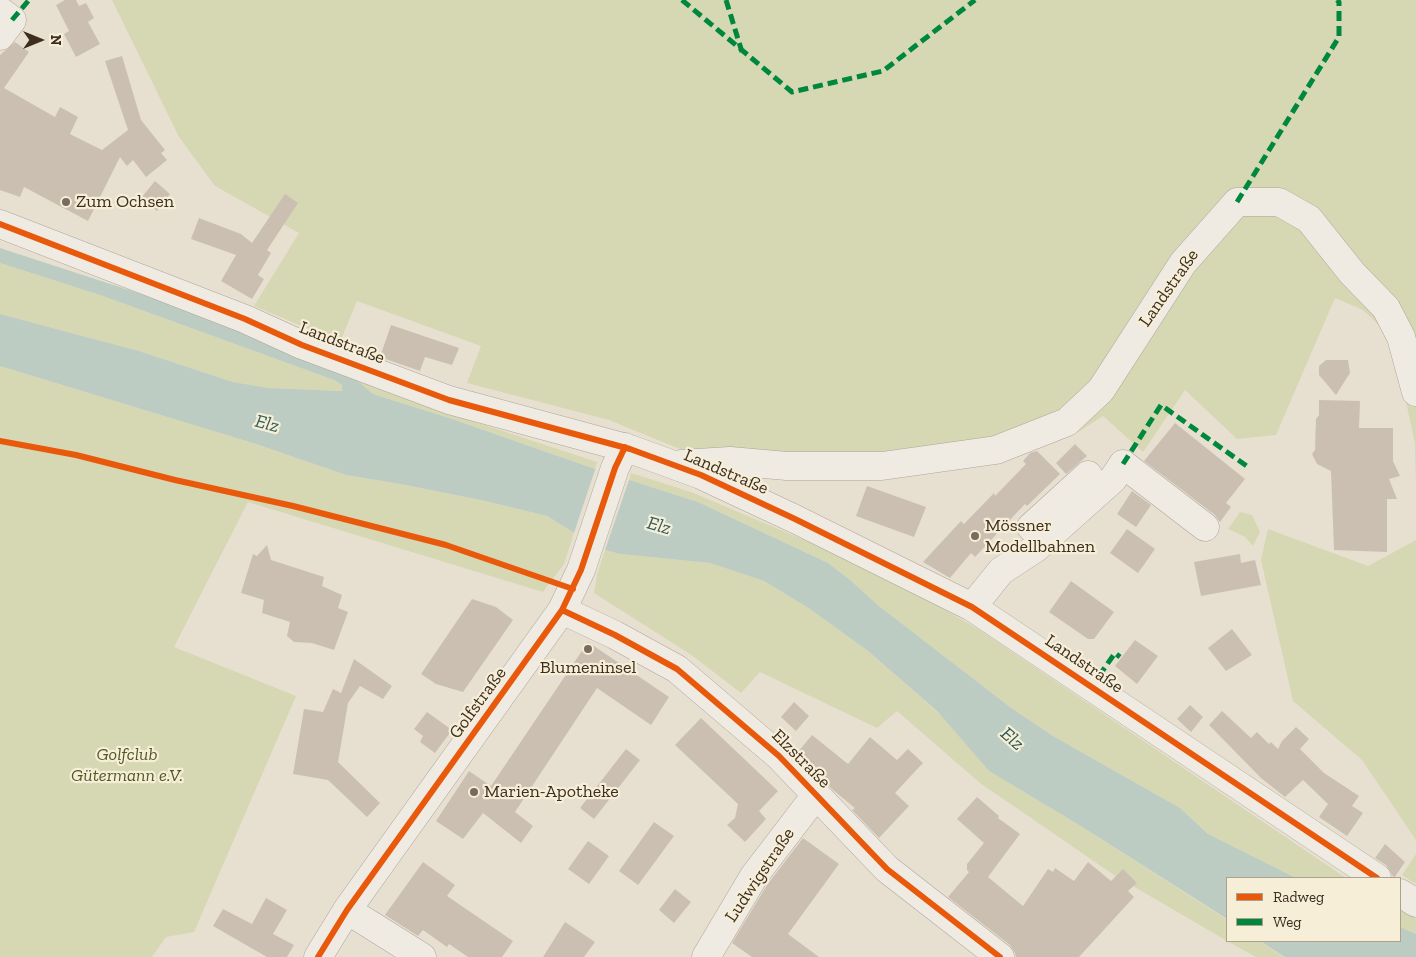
<!DOCTYPE html>
<html>
<head>
<meta charset="utf-8">
<style>
	body { margin:0 }
	#map { position:relative; width:1416px; height:957px; overflow:hidden; background:#e7e0d1; font-family:"Zilla Slab",serif }
	canvas { display:block }
	.legend { position:absolute; left:1226px; top:877px; width:175px; height:65px; box-sizing:border-box; background:#f7eed8; border:1px solid #ada18e; margin:0; padding:6px 9px; list-style:none; font-size:15px; color:#3d2e20 }
	.legend li { display:flex; align-items:center; gap:10px; height:25px }
	.legend b { width:25px; border:1px solid #ada18e }
	.north { position:absolute; left:15px; top:15px; width:50px; height:50px; -webkit-text-stroke:4px #f7eed8; paint-order:stroke; rotate:90deg; font-size:14px; font-weight:700; line-height:20px; text-align:center; color:#3d2e20 }
	.north::after { content:''; display:block; margin:auto; width:18px; height:22px; background:#3d2e20; clip-path:polygon(50% 0,100% 100%,50% 72%,0 100%) }
</style>
</head>
<body>
<div id="map">
<canvas width="1416" height="957"></canvas>
<ul class="legend">
<li><b style="height:6px;background:#e8590c"></b>Radweg</li>
<li><b style="height:6px;background:#00873e"></b>Weg</li>
</ul>
<div class="north">N</div>
</div>
<script>
const context = document.querySelector('canvas').getContext('2d');
context.lineJoin = 'round';
function fill(path, color) {
  context.fillStyle = color;
  context.fill(path, 'evenodd');
}
function shape(rows) {
  const path = new Path2D();
  for (const r of rows) {
    path.moveTo(r[0], r[1]);
    for (let i = 2; i < r.length; i += 2) path.lineTo(r[i], r[i + 1]);
  }
  return path;
}
function strokePath(path, color, width, dash) {
  context.strokeStyle = color;
  context.lineWidth = width;
  context.lineCap = dash ? 'butt' : 'round';
  context.setLineDash(dash || []);
  context.stroke(path);
}
function label(font, color, halo, rows, align = 'center') {
  context.font = font + ' "Zilla Slab",serif';
  context.lineWidth = 4.5;
  context.setLineDash([]);
  context.textBaseline = 'middle';
  context.strokeStyle = halo;
  context.fillStyle = color;
  for (const [text, x, y, turn = 0] of rows) {
    context.save();
    context.translate(x, y);
    context.rotate((+turn || 0) * Math.PI / 180);
    context.textAlign = isNaN(turn) ? turn : align;
    if (halo) context.strokeText(text, 0, 0);
    context.fillText(text, 0, 0);
    context.restore();
  }
}
fill(shape([
	[112,0,1416,0,1416,489,1415,443,1392,338,1363,310,1335,298,1276,435,1237,439,1185,390,1143,452,1103,416,1080,431,1001,458,697,456,609,420,467,383,481,346,357,301,340,342,254,306,299,233,215,186,179,137],
	[0,263,100,295,334,380,342,385,342,391,269,388,233,382,139,351,0,314],
	[0,366,256,444,346,475,400,484,485,501,547,516,574,533,564,564,543,592,248,502,174,647,296,696,194,932,166,937,152,957,0,957],
	[353,377,382,390,454,415,597,462,595,469,452,419,373,394],
	[631,473,691,492,854,561,903,585,981,631,1346,878,1296,878,1208,834,1180,808,1053,736,1010,707,879,606,849,579,828,563,698,502,629,480],
	[1240,512,1252,515,1260,532,1253,546,1245,537,1228,529],
	[1268,529,1368,566,1416,540,1416,840,1362,760,1293,701,1261,560],
	[605,550,620,554,710,563,764,581,810,609,868,651,943,717,989,771,1084,828,1227,920,1227,941,1114,875,980,783,897,711,877,728,760,672,741,693,690,654,594,593,597,575],
	[1416,854,1416,884,1402,875],
	[1400,909,1416,919,1416,934,1400,927],
	[1227,941,1259,941,1284,957,1256,957]
]), '#d6d7b3');
fill(shape([
	[0,248,233,324,353,377,373,394,452,419,595,469,698,502,828,563,849,579,879,606,1010,707,1053,736,1180,808,1208,834,1296,878,1227,878,1227,919,1084,828,989,771,938,712,868,651,810,609,764,581,710,563,620,554,605,550,600,549,547,516,485,501,400,484,346,475,256,444,0,366,0,314,139,351,233,382,269,388,342,391,342,385,334,380,100,295,0,263],
	[1400,927,1416,934,1416,957,1285,957,1260,941,1400,941]
]), '#bcccc2');
fill(shape([
	[596,467,630,477,604,553,573,536]
]), '#e7e0d1');
fill(shape([
	[65,0,76,0,79,6,86,3,94,18,88,22,100,44,76,57,64,34,69,31,56,5],
	[15,42,29,52,4,88,55,117,60,107,78,117,70,134,102,150,128,130,105,61,122,56,141,120,165,150,161,153,167,160,146,177,133,160,127,166,120,157,88,221,24,187,20,197,0,190,0,55],
	[155,181,170,194,157,211,141,198],
	[285,194,298,203,267,250,271,253,258,275,264,279,252,299,221,281,236,255,191,239,199,218,241,234,252,243],
	[391,325,459,348,452,365,425,357,420,371,380,357],
	[1326,360,1348,360,1350,373,1336,395,1319,375,1319,366],
	[1319,400,1360,401,1359,428,1393,428,1393,461,1400,476,1389,479,1397,499,1387,499,1387,552,1334,550,1331,471,1317,464,1312,454,1315,450,1316,419,1319,415],
	[1175,423,1245,479,1226,503,1231,507,1220,522,1215,515,1144,461],
	[1075,444,1087,456,1066,474,1056,463],
	[1037,451,1060,474,1027,506,1025,504,975,557,971,553,950,578,923,562,961,521,964,524,994,493,995,496,1026,464,1023,461,1030,453],
	[867,486,926,507,914,537,856,516],
	[1132,491,1151,505,1136,527,1117,514],
	[1127,529,1155,549,1138,573,1110,553],
	[267,545,271,560,324,577,322,586,342,595,338,608,348,612,334,650,312,643,294,642,287,636,290,622,262,613,264,600,241,593,253,554,257,556],
	[1240,554,1241,563,1255,560,1261,585,1201,596,1194,562],
	[1071,581,1114,612,1094,639,1088,639,1049,612],
	[472,599,496,607,513,620,463,692,436,684,421,674],
	[1232,629,1252,655,1226,671,1208,648],
	[1135,640,1158,656,1137,684,1115,666],
	[588,642,669,697,651,725,597,688,515,812,533,826,521,843,483,813,463,839,436,821,469,771,491,786],
	[354,659,392,686,383,699,360,686,348,703,338,762,380,803,367,817,328,780,293,774,304,709,323,712,333,689,341,693],
	[794,702,809,716,796,731,781,717],
	[1190,705,1203,717,1191,732,1177,719],
	[1222,711,1251,738,1257,732,1269,744,1271,742,1278,749,1282,741,1296,727,1309,739,1300,749,1324,773,1359,796,1352,806,1363,813,1347,836,1319,817,1328,804,1303,780,1285,797,1261,778,1209,725],
	[427,712,452,730,435,753,420,742,423,736,414,729],
	[701,718,778,791,759,811,766,819,745,842,727,825,735,818,738,804,675,745],
	[812,735,848,764,870,737,897,760,908,749,923,763,895,793,909,806,879,838,852,810,855,808,833,790,797,753],
	[626,749,640,760,594,819,580,808],
	[977,797,999,816,998,818,1020,834,988,877,1023,906,1048,869,1053,872,1055,868,1074,881,1088,862,1111,881,1123,869,1137,883,1128,891,1134,897,1079,957,1016,957,1014,951,1010,945,948,897,969,872,967,870,967,864,984,843,957,819],
	[654,822,674,836,638,885,619,871],
	[803,838,839,864,788,934,819,957,752,957,732,943,767,885],
	[588,841,609,856,589,884,568,869],
	[1385,844,1405,862,1394,878,1386,865,1375,858],
	[423,862,455,885,447,896,513,941,502,957,468,957,449,944,447,947,423,930,418,936,385,915],
	[675,889,691,902,674,923,659,910],
	[266,898,287,910,273,934,294,945,287,957,267,957,213,926,223,909,252,924],
	[565,922,595,942,584,957,543,957]
]), '#cbbfb2');
const minor = shape([
	[0,11,12,20,0,36],
	[0,224,245,319,302,345,449,400,630,449,701,475,795,519,972,607,1377,878],
	[681,464,730,461,787,466,882,466,996,450,1067,422,1101,390,1183,263,1237,202,1279,202,1309,219,1352,273,1386,308,1401,337,1416,392],
	[1031,527,1088,475],
	[972,607,1001,571,1036,548,1113,479,1123,464,1205,527],
	[562,610,615,635,677,669,779,756,887,869,1000,957],
	[1400,893,1416,903],
	[347,910,422,957],
	[318,957,347,910,562,610,581,570,615,468,625,447],
	[706,957,754,876,816,795]
]);
strokePath(minor, '#ada599', 29);
strokePath(minor, '#efebe3', 28);
strokePath(shape([
	[682,0,792,92,883,71,975,0],
	[726,0,742,52],
	[12,20,29,0],
	[1237,202,1339,37,1339,2,1337,0],
	[1123,464,1161,405,1248,467],
	[1099,676,1115,653,1120,657]
]), '#00873e', 5, [10, 5]);
strokePath(shape([
	[0,224,245,319,302,345,449,400,630,449,701,475,795,519,972,607,1377,878],
	[0,441,76,455,175,480,293,506,446,545,573,589],
	[562,610,615,635,677,669,779,756,887,869,1000,957],
	[318,957,347,910,562,610,581,570,615,468,625,447]
]), '#e8590c', 6);
for (const [x, y, r, color] of [
	[66,202,5,"#786c5e"],
	[975,536,5,"#786c5e"],
	[588,649,5,"#786c5e"],
	[474,792,5,"#786c5e"]
]) {
  const dot = new Path2D();
  dot.arc(x, y, r, 0, 2 * Math.PI);
  context.fillStyle = color;
  context.fill(dot);
  strokePath(dot, '#f7eed8', 2);
}
label('18px', '#3d2e20', '#f7eed8', [
	["Zum Ochsen",76,202],
	["Mössner",985,526],
	["Modellbahnen",985,547],
	["Blumeninsel",588,668,"center"],
	["Marien-Apotheke",484,792]
], 'left');
label('18px', '#3d2e20', '#f7eed8', [
	["Landstraße",1169,288,-55],
	["Landstraße",342,343,21],
	["Landstraße",726,472,23],
	["Landstraße",1084,664,34],
	["Golfstraße",478,703,-54],
	["Elzstraße",801,759,45],
	["Ludwigstraße",760,875,-56]
]);
label('italic 18px', '#4d5a26', '#f7eed8', [
	["Golfclub",127,755],
	["Gütermann e.V.",127,776]
]);
label('italic 19px', '#2f5d5a', '#f7eed8', [
	["Elz",267,424,15],
	["Elz",659,526,16],
	["Elz",1012,739,41]
]);
</script>
</body>
</html>
